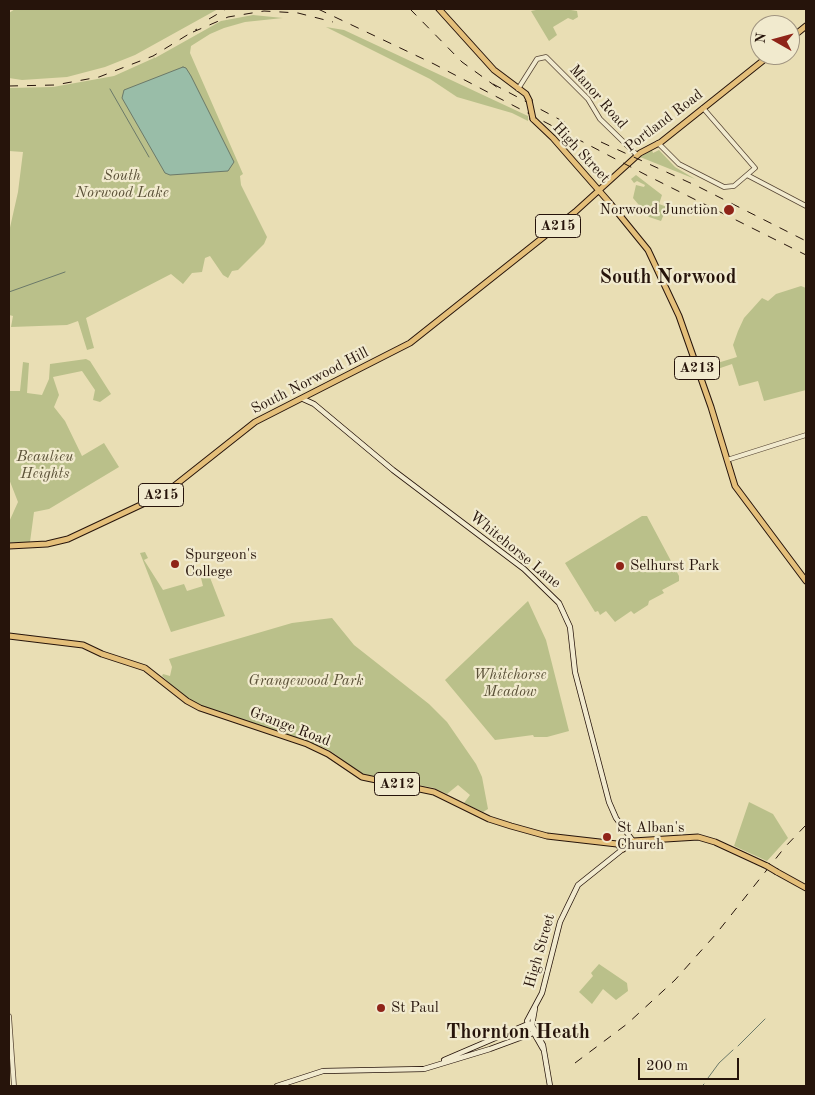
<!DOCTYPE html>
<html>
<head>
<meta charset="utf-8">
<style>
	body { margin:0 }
	#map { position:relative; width:815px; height:1095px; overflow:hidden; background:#e9deb4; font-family:"Old Standard TT",serif }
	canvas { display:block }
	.frame { position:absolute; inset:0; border:10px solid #26140b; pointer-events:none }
	.north { position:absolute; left:750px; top:15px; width:50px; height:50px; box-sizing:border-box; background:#f1eace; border:1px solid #a09480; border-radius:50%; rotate:277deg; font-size:14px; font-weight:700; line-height:20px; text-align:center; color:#26140b }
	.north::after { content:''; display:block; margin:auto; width:18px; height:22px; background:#8f2418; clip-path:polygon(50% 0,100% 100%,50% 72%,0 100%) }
	.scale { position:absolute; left:638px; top:1058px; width:101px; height:22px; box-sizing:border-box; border:2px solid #26140b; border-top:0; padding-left:6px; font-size:15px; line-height:18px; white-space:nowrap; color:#26140b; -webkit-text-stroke:4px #f1eace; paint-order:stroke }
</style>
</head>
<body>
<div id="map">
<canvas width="815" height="1095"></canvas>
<div class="frame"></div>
<div class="north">N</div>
<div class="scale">200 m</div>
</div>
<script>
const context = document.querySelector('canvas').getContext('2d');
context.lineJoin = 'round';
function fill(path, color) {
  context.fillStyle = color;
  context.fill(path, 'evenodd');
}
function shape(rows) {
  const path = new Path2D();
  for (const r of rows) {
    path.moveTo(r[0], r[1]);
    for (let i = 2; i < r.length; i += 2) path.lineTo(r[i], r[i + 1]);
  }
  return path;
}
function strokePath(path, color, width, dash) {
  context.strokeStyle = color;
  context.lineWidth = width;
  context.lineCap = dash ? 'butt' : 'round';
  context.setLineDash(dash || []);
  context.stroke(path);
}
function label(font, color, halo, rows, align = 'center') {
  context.font = font + ' "Old Standard TT",serif';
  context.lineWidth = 4.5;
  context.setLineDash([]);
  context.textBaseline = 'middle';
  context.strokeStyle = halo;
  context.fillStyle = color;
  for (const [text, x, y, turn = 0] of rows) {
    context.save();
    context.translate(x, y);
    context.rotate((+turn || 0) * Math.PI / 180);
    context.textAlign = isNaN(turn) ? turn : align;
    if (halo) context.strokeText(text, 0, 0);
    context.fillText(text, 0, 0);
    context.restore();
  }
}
fill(shape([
	[15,9,218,9,135,55,105,67,67,77,22,80,9,78,9,13],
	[541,9,565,9,577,11,578,17,573,20,568,18,553,27,557,35,549,41,531,11],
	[253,15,283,18,245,22,224,28,210,34,191,46,190,53,243,174,240,176,241,185,267,237,264,244,238,270,232,271,228,278,223,275,210,256,205,258,202,272,192,273,183,284,171,274,86,318,94,348,87,350,78,321,67,325,11,327,13,316,9,315,9,232,18,192,23,152,9,151,9,88,53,87,114,76,154,58,153,56,155,58,221,21],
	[326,27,344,30,528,116,528,121,512,113,457,97,430,79],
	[652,150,653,153,659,150,675,167,695,179,640,157],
	[636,175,662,195,659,204,667,207,661,221,649,217,633,198,636,185,644,187,645,185,637,181,634,183,631,179],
	[801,286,806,288,806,390,764,401,758,381,739,386,732,364,703,374,701,368,737,357,733,345,738,331,744,318,762,298,768,301,776,294],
	[86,359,90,361,111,394,100,402,93,400,95,390,82,371,53,377,59,395,54,407,65,421,82,456,104,443,119,467,49,509,34,512,30,542,9,543,9,522,18,502,9,479,9,391,20,391,23,362,29,363,27,393,42,395,49,379,50,364],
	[642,516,647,516,679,576,679,581,662,590,664,593,649,601,648,605,634,614,631,611,615,622,606,611,600,615,598,611,595,612,565,563],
	[145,552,148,558,144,560,163,590,184,584,187,591,203,586,201,578,209,575,225,616,171,632,140,553],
	[528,601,546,640,569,731,547,737,534,737,533,735,495,740,445,680],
	[332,618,354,645,429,704,447,722,476,764,482,777,488,809,483,812,464,803,470,795,458,785,447,794,434,788,363,774,329,750,311,742,207,709,183,696,162,676,163,674,170,676,172,667,169,659,292,623],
	[749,802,773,814,788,838,767,861,734,846],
	[599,964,627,983,628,991,616,1000,603,989,592,1004,579,992,593,976,591,973]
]), '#bac08a');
const water = shape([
	[183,67,186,68,191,76,234,162,228,171,170,175,165,173,122,98,124,90,183,67]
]);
fill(water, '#99bda8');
strokePath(water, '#6b7969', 1);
strokePath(shape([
	[110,89,149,157],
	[9,292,65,272],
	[738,1046,765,1019],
	[708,1078,719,1063,733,1050],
	[702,1086,704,1084]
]), '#6b7969', 1);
const tertiary = shape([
	[518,89,537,59,546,57,588,99,600,119,637,155],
	[658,143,679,164,724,187,734,186,755,168,703,108],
	[747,175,806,206],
	[727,460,806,435],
	[9,1016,14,1086]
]);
const secondary = shape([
	[303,399,314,404,393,470,524,569,559,603,570,627,575,672,609,802,616,818,633,841],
	[535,1008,532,1025,543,1045,550,1086],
	[543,1049,527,1021,542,993,560,922,578,885,623,849],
	[444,1060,528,1024,532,1025],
	[277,1086,323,1071,424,1069,490,1049,536,1032]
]);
const primary = shape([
	[439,9,494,70,526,94,529,100],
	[790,39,806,26],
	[533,119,553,138,609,202,648,250,679,316,711,407,735,486,806,581],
	[9,546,47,544,68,539,164,494,255,422,410,343,575,212,640,153,661,142,770,55],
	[9,636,83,645,102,654,145,668,187,701,200,708,307,744,328,754,362,777,434,792,489,819,511,826,547,836,617,844,623,849,633,841,698,837,715,842,767,866],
	[777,872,806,888]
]);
strokePath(tertiary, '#574635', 5.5);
strokePath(secondary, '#26140b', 6);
strokePath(primary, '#26140b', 7);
strokePath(tertiary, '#f1eace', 4);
strokePath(secondary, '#f1eace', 4.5);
strokePath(primary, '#e4bf7a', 5);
strokePath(shape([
	[318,9,434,64,648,176,806,255],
	[410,9,462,62,498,88],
	[209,19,226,9],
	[193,32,228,17,264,11,298,13,333,22],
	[493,84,568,124],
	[9,86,55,85,99,77,153,56,197,29],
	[601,142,699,187,806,241],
	[575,1063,627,1024,675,980,716,934,785,847,806,825]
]), '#26140b', 1, [9, 9]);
const primaryBridge = shape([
	[529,100,533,119],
	[767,866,777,872]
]);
strokePath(primaryBridge, '#26140b', 7, []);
strokePath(primaryBridge, '#e4bf7a', 5);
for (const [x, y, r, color] of [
	[729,210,6,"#8f2418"],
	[175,564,5,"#8f2418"],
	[620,566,5,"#8f2418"],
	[607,837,5,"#8f2418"],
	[381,1008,5,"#8f2418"]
]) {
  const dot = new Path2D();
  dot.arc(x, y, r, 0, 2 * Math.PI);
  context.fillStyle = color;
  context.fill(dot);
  strokePath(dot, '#f1eace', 2);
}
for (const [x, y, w] of [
	[558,226,45],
	[697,368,45],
	[161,495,45],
	[397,784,45]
]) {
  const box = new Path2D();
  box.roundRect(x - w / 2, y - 11.5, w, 23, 4);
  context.fillStyle = '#f1eace';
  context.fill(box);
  strokePath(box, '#26140b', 1);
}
label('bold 14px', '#26140b', null, [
	["A215",558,226],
	["A213",697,368],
	["A215",161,495],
	["A212",397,784]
]);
label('15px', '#26140b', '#f1eace', [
	["Manor Road",598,97,49],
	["Portland Road",664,121,-37],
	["High Street",581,153,47],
	["South Norwood Hill",310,381,-27],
	["Whitehorse Lane",515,550,39],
	["Grange Road",290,727,21],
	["High Street",540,951,-74]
]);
label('italic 15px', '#5a5037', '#f1eace', [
	["South",122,176],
	["Norwood Lake",122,193],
	["Beaulieu",45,457],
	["Heights",45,474],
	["Whitehorse",510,675],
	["Meadow",510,692],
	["Grangewood Park",306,681]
]);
label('15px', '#26140b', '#f1eace', [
	["Norwood Junction",718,210,"right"],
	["Spurgeon's",185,555],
	["College",185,572],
	["Selhurst Park",630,566],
	["St Alban's",617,828],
	["Church",617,845],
	["St Paul",391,1008]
], 'left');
label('bold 20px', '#26140b', '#f1eace', [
	["South Norwood",668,278],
	["Thornton Heath",518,1033]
]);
</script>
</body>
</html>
